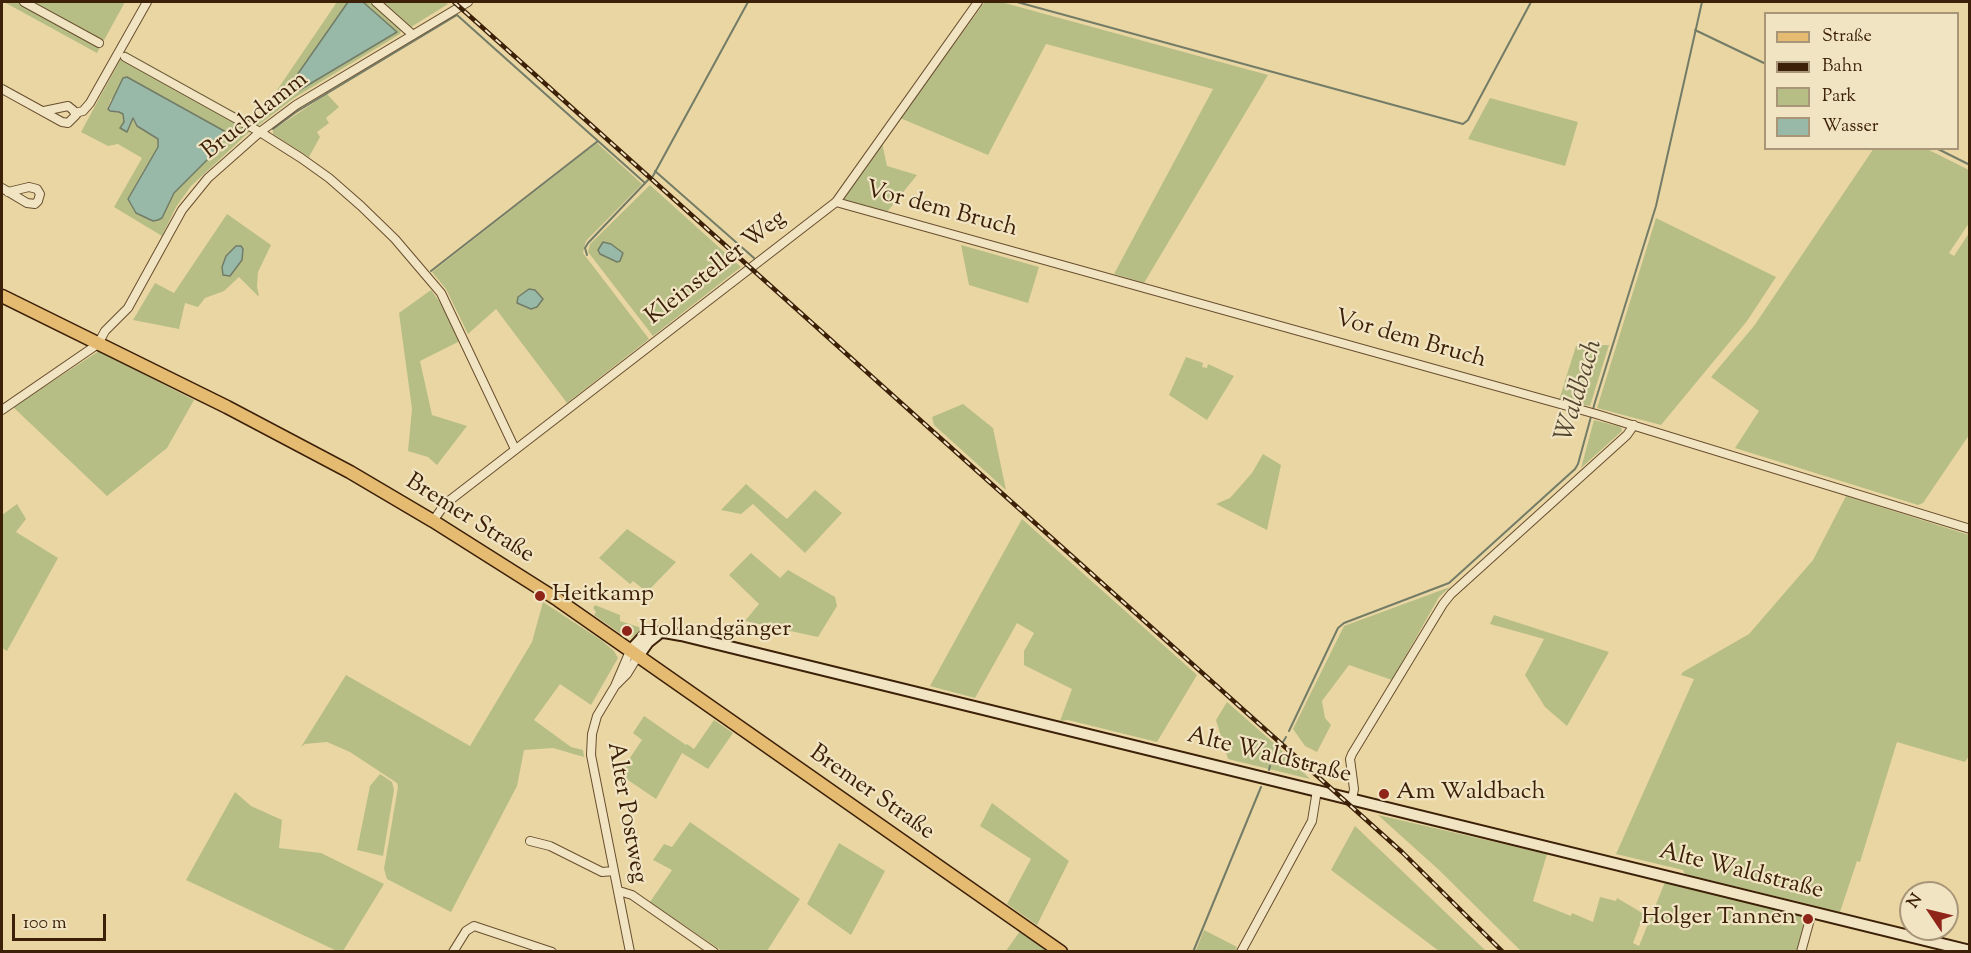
<!DOCTYPE html>
<html>
<head>
<meta charset="utf-8">
<style>
	body { margin:0 }
	#map { position:relative; width:1971px; height:953px; overflow:hidden; background:#ead6a3; font-family:"Sorts Mill Goudy",serif }
	canvas { display:block }
	.frame { position:absolute; inset:0; border:3px solid #3c2007; pointer-events:none }
	.legend { position:absolute; left:1764px; top:12px; width:195px; height:138px; box-sizing:border-box; background:#f1e4c3; border:2px solid #a99678; margin:0; padding:8px 10px; list-style:none; font-size:18px; color:#3c2007 }
	.legend li { display:flex; align-items:center; gap:12px; height:30px }
	.legend b { width:30px; border:2px solid #a99678 }
	.north { position:absolute; left:1899px; top:881px; width:60px; height:60px; box-sizing:border-box; background:#f1e4c3; border:2px solid #a99678; border-radius:50%; rotate:305deg; font-size:16px; font-weight:700; line-height:24px; text-align:center; color:#3c2007 }
	.north::after { content:''; display:block; margin:auto; width:21px; height:27px; background:#8f2418; clip-path:polygon(50% 0,100% 100%,50% 72%,0 100%) }
	.scale { position:absolute; left:12px; top:914px; width:94px; height:27px; box-sizing:border-box; border:3px solid #3c2007; border-top:0; padding-left:8px; font-size:18px; line-height:21px; white-space:nowrap; color:#3c2007; -webkit-text-stroke:4px #f1e4c3; paint-order:stroke }
</style>
</head>
<body>
<div id="map">
<canvas width="1971" height="953"></canvas>
<div class="frame"></div>
<ul class="legend">
<li><b style="height:8px;background:#e5bb72"></b>Straße</li>
<li><b style="height:8px;background:#3c2007"></b>Bahn</li>
<li><b style="height:16px;background:#b6be86"></b>Park</li>
<li><b style="height:16px;background:#98b9a7"></b>Wasser</li>
</ul>
<div class="north">N</div>
<div class="scale">100 m</div>
</div>
<script>
const context = document.querySelector('canvas').getContext('2d');
context.lineJoin = 'round';
function fill(path, color) {
  context.fillStyle = color;
  context.fill(path, 'evenodd');
}
function shape(rows) {
  const path = new Path2D();
  for (const r of rows) {
    path.moveTo(r[0], r[1]);
    for (let i = 2; i < r.length; i += 2) path.lineTo(r[i], r[i + 1]);
  }
  return path;
}
function strokePath(path, color, width, dash) {
  context.strokeStyle = color;
  context.lineWidth = width;
  context.lineCap = dash ? 'butt' : 'round';
  context.setLineDash(dash || []);
  context.stroke(path);
}
function label(font, color, halo, rows, align = 'center') {
  context.font = font + ' "Sorts Mill Goudy",serif';
  context.lineWidth = 4.5;
  context.setLineDash([]);
  context.textBaseline = 'middle';
  context.strokeStyle = halo;
  context.fillStyle = color;
  for (const [text, x, y, turn = 0] of rows) {
    context.save();
    context.translate(x, y);
    context.rotate((+turn || 0) * Math.PI / 180);
    context.textAlign = isNaN(turn) ? turn : align;
    if (halo) context.strokeText(text, 0, 0);
    context.fillText(text, 0, 0);
    context.restore();
  }
}
fill(shape([
	[4,2,125,2,97,53],
	[337,2,348,2,276,106,293,94,396,32,363,2,370,2,401,30,400,34,294,98,247,134,191,186,176,207,162,236,114,207,142,158,118,144,108,146,81,132,125,51,253,122,256,121],
	[111,99,226,132,212,155,174,193,162,218,158,220,153,221,136,213,128,199,158,147,158,139,137,126,132,118,120,127,124,122,123,114,108,107],
	[382,2,445,2,448,4,411,27],
	[985,2,1001,2,1268,75,1144,283,1114,274,1213,89,1046,44,988,155,900,118],
	[327,94,339,107,326,118,329,123,317,132,320,137,309,157,273,134,273,130],
	[1490,98,1578,122,1565,166,1468,139],
	[597,143,642,184,586,241,583,253,649,339,567,403,496,309,468,334,446,289,432,272],
	[882,143,887,166,917,175,887,212,845,200,843,197],
	[1874,148,1927,149,1969,170,1969,223,1949,253,1954,256,1969,233,1969,435,1923,503,1918,505,1735,448,1759,411,1711,377,1754,326],
	[650,185,741,267,653,336,588,252,590,244],
	[227,214,271,245,258,272,257,286,259,297,239,277,224,291,205,298,198,307,185,303,179,329,133,320,155,283,174,293],
	[1656,218,1776,277,1747,321,1661,425,1597,408],
	[961,245,1039,267,1028,303,969,285],
	[431,290,439,301,460,341,420,361,432,415,467,426,437,465,428,457,408,451,412,409,399,313],
	[1609,345,1590,406,1559,400,1576,346],
	[99,351,194,400,167,448,107,496,13,407],
	[1186,357,1203,363,1202,367,1207,368,1208,364,1234,376,1207,420,1169,395],
	[963,404,993,428,1006,490,934,425,932,417],
	[1594,420,1621,427,1622,431,1581,468],
	[1263,454,1281,465,1267,530,1216,504,1230,498,1252,473],
	[746,484,787,519,815,490,842,513,805,553,753,504,741,514,721,510],
	[1846,496,1969,535,1970,754,1965,762,1897,742,1860,862,1857,861,1840,912,1685,874,1683,870,1616,854,1694,679,1681,675,1683,672,1749,634,1813,560],
	[17,504,26,519,16,532,58,558,7,651,2,648,2,515],
	[1022,519,1197,675,1157,742,1068,720,1060,721,1072,689,1024,665,1024,651,1034,633,1017,623,975,698,930,686],
	[627,529,676,562,647,592,633,581,630,584,599,558],
	[751,553,780,578,788,570,835,597,837,606,818,637,745,621,759,604,729,575],
	[1450,587,1439,597,1392,680,1349,665,1322,701,1325,718,1331,725,1317,752,1305,746,1293,729,1344,626],
	[543,602,601,640,614,651,618,658,591,705,560,684,534,720,571,747,583,750,584,757,553,748,524,750,517,786,451,912,387,879,384,869,398,787,397,783,350,752,327,742,305,744,301,747,346,675,470,746,532,642],
	[595,605,620,615,620,621,645,629,632,637,624,636,594,615,596,612,593,608],
	[1494,615,1609,652,1567,726,1545,707,1525,675,1544,639,1490,624],
	[1227,702,1277,746,1310,779,1228,759,1216,720],
	[644,716,686,745,687,744,694,749,714,720,733,733,708,769,682,753,656,799,619,774,642,740,633,733],
	[380,774,392,782,394,790,383,856,357,850,370,786],
	[235,792,251,806,282,820,279,848,321,853,384,884,343,951,337,951,186,880],
	[992,803,1069,861,1037,925,1007,904,1031,859,980,826],
	[1378,815,1547,854,1533,901,1571,916,1572,913,1593,922,1600,897,1616,901,1617,898,1644,914,1633,943,1639,946,1665,882,1804,916,1806,921,1797,951,1521,951,1439,870],
	[690,822,800,899,767,951,722,951,650,902,672,870,653,860,664,844,672,847],
	[1355,826,1486,951,1439,951,1331,870],
	[839,843,885,871,851,935,807,904],
	[1204,930,1237,947,1235,951,1196,950],
	[1020,931,1048,951,1006,951]
]), '#b6be86');
const water = shape([
	[348,2,363,2,397,32,293,94,274,108,348,2],
	[127,77,226,132,212,155,174,193,162,218,158,220,153,221,136,213,128,199,158,147,158,139,137,126,133,118,127,132,120,128,124,122,123,114,119,112,110,111,108,109,123,78,127,77],
	[603,242,611,244,623,253,620,261,617,262,600,254,598,250,603,242],
	[236,246,241,246,243,249,242,260,230,276,223,275,222,267,226,256,236,246],
	[529,289,535,290,543,299,537,307,531,309,517,303,518,297,529,289]
]);
fill(water, '#98b9a7');
strokePath(water, '#737c67', 1.5);
strokePath(shape([
	[1017,2,1463,124,1468,120,1531,2],
	[1695,30,1766,64],
	[273,129,296,112,457,15,645,183],
	[1936,148,1970,165],
	[655,171,754,258],
	[653,176,748,2],
	[587,255,585,248,588,243,648,180],
	[431,271,598,141],
	[1289,731,1338,628,1344,623,1449,583,1575,469,1578,464,1595,402,1656,206,1702,2],
	[1283,742,1286,737],
	[1272,762,1280,746],
	[1269,770,1270,766],
	[1193,952,1261,787]
]), '#737c67', 2);
const street = shape([
	[24,2,99,43],
	[376,2,413,35],
	[125,57,260,132,301,158,329,178,361,206,395,239,441,293,515,449],
	[2,89,62,122,68,123,76,115,73,110,68,106,44,111],
	[75,113,83,111,90,103,147,2],
	[2,188,27,203,35,204,38,201,40,194,37,189,29,187,8,192],
	[836,202,1596,414,1970,529],
	[2,410,98,344,105,331,128,308,182,210,208,178,260,132,296,105,468,2],
	[433,521,445,504,836,202,978,2],
	[630,651,615,686,597,716,592,734,591,755,630,952],
	[616,685,627,674,638,656],
	[1352,799,1354,789,1350,759,1352,754,1443,604,1451,594,1627,435,1634,425],
	[530,841,550,846,602,872,614,871],
	[619,891,632,895,714,952],
	[453,952,466,931,474,926,552,952],
	[1241,952,1312,821,1317,790],
	[1801,952,1812,912]
]);
const secondary = shape([
	[630,651,646,634,664,632,681,635,1970,951],
	[638,656,648,642,658,634]
]);
const primary = shape([
	[2,296,227,407,350,472,433,521,558,600,1061,952]
]);
strokePath(street, '#684e2e', 10);
strokePath(secondary, '#3c2007', 14);
strokePath(primary, '#3c2007', 15);
strokePath(street, '#f1e4c3', 8);
strokePath(secondary, '#f1e4c3', 10);
strokePath(primary, '#e5bb72', 12);
const rail = shape([
	[454,2,1402,852,1503,952]
]);
strokePath(rail, '#3c2007', 4.5);
strokePath(rail, '#f1e4c3', 2, [7]);
for (const [x, y, r, color] of [
	[540,596,6,"#8f2418"],
	[627,631,6,"#8f2418"],
	[1384,794,6,"#8f2418"],
	[1808,919,6,"#8f2418"]
]) {
  const dot = new Path2D();
  dot.arc(x, y, r, 0, 2 * Math.PI);
  context.fillStyle = color;
  context.fill(dot);
  strokePath(dot, '#f1e4c3', 2);
}
label('24px', '#3c2007', '#f1e4c3', [
	["Bruchdamm",256,117,-38],
	["Vor dem Bruch",941,211,15],
	["Kleinsteller Weg",717,269,-38],
	["Vor dem Bruch",1410,341,16],
	["Bremer Straße",469,520,32],
	["Alte Waldstraße",1269,757,14],
	["Bremer Straße",871,794,35],
	["Alter Postweg",625,813,80],
	["Alte Waldstraße",1741,873,14]
]);
label('24px', '#3c2007', '#f1e4c3', [
	["Heitkamp",552,596],
	["Hollandgänger",639,631],
	["Am Waldbach",1396,794],
	["Holger Tannen",1796,919,"right"]
], 'left');
label('italic 26px', '#53462f', '#f1e4c3', [
	["Waldbach",1581,391,-73]
]);
</script>
</body>
</html>
